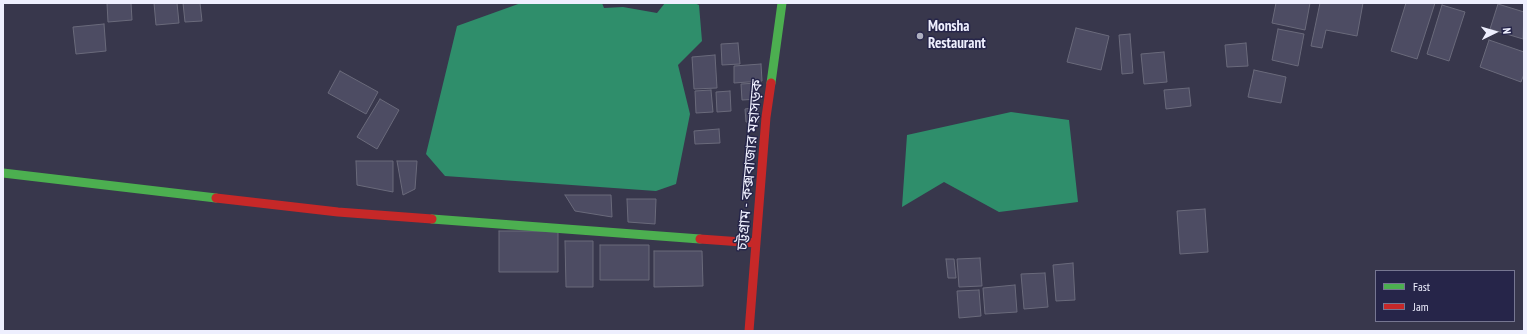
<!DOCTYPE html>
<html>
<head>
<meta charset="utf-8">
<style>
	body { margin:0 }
	#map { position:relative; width:1527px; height:334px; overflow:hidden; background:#38374c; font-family:"PT Sans Narrow",sans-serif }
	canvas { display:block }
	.frame { position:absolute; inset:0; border:4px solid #eeeffe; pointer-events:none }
	.legend { position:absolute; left:1375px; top:270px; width:140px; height:52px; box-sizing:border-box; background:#262549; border:1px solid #767691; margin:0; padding:5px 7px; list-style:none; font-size:12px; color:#eeeffe }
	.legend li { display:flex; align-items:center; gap:8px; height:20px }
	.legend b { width:20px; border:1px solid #767691 }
	.north { position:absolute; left:1475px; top:12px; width:40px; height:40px; -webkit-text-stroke:3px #262549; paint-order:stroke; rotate:85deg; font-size:11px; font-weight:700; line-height:16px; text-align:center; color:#eeeffe }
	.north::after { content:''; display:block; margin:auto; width:14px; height:18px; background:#eeeffe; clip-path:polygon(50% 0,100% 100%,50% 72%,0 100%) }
</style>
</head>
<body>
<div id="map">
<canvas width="1527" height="334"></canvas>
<div class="frame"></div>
<ul class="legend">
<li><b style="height:5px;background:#4caf50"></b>Fast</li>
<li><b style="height:5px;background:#c62828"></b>Jam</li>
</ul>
<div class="north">N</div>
</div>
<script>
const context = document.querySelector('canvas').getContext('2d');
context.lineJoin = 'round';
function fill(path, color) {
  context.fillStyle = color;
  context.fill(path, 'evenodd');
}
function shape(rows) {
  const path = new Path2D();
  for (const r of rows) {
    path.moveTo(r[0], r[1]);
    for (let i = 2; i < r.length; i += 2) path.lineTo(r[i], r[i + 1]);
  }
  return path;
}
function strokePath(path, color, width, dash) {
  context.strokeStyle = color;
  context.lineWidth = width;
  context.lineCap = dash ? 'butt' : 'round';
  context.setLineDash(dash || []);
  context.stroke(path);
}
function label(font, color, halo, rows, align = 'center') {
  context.font = font + ' "PT Sans Narrow","Noto Sans Bengali",sans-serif';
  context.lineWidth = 3;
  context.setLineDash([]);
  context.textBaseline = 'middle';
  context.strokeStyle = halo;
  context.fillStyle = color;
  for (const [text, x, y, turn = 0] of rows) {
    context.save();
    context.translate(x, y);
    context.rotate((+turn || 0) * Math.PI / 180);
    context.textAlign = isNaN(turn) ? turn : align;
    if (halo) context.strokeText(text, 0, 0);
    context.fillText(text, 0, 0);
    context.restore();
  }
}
fill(shape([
	[521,3,602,3,604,8,623,7,657,13,665,3,694,3,699,5,702,41,678,65,690,114,676,184,656,191,445,176,426,154,457,26],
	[1011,112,1069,120,1078,202,999,212,944,182,902,207,907,135]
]), '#2f8e6b');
const building = shape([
	[107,3,131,3,132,20,108,22,107,3],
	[154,3,177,3,179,23,156,25,154,3],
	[183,3,200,3,202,21,185,22,183,3],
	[1276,3,1310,3,1305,30,1272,23,1276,3],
	[1320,3,1363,3,1357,36,1326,30,1322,48,1311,46,1320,3],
	[1406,3,1435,3,1417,59,1391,51,1406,3],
	[1498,4,1524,12,1523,39,1490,29,1498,4],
	[1442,5,1465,12,1449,61,1427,54,1442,5],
	[104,24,106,51,76,54,73,27,104,24],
	[1076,28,1109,36,1101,70,1067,62,1076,28],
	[1278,29,1304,34,1298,66,1272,60,1278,29],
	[1130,34,1133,73,1122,74,1119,35,1130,34],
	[1489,40,1524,52,1524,74,1521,82,1480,67,1489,40],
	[738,43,740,64,722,65,721,44,738,43],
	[1246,43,1248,66,1227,67,1225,45,1246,43],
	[1164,52,1167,82,1144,84,1141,54,1164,52],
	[715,55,717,88,694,89,692,57,715,55],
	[761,64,762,81,734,83,734,66,761,64],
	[1254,70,1286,77,1281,103,1248,97,1254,70],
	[340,71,378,92,366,114,328,93,340,71],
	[757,83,759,99,742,100,741,84,757,83],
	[1189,88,1191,106,1166,109,1164,90,1189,88],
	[711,90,713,112,696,113,695,91,711,90],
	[730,91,731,111,717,112,716,92,730,91],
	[380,99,399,110,377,149,357,137,380,99],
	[758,107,758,122,746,122,745,109,758,107],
	[719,129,720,143,695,144,694,131,719,129],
	[356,161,393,161,393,192,357,185,356,161],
	[397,161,417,161,415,189,403,195,397,161],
	[565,195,611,195,612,217,575,211,565,195],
	[627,199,656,199,655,224,628,222,627,199],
	[1205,209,1208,252,1180,254,1177,211,1205,209],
	[499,231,558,231,558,272,499,272,499,231],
	[565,241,593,241,593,287,566,287,565,241],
	[600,245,649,245,649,280,600,280,600,245],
	[654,251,702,251,703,286,654,287,654,251],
	[980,258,982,286,959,287,957,259,980,258],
	[946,259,954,259,956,278,948,278,946,259],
	[1073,263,1075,300,1056,301,1053,265,1073,263],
	[1045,273,1048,307,1024,309,1021,274,1045,273],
	[1015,285,1017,312,985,314,983,288,1015,285],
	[979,290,981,316,959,318,957,291,979,290]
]);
fill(building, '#4d4c63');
strokePath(building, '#6a6a7b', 1);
strokePath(shape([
	[771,83,782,3],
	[3,173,216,198],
	[432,219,700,239]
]), '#4caf50', 9);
strokePath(shape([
	[216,198,338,212,432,219],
	[700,239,756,243],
	[749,331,766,117,771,83]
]), '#c62828', 9);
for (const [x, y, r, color] of [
	[920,36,4,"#aeafc0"]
]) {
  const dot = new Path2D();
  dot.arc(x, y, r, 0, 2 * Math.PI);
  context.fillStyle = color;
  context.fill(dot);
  strokePath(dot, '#262549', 1.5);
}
label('bold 15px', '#eeeffe', '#262549', [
	["Monsha",928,27],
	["Restaurant",928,44]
], 'left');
label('15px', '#eeeffe', '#262549', [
	["চট্টগ্রাম - কক্সবাজার মহাসড়ক",750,165,-85]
]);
</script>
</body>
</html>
